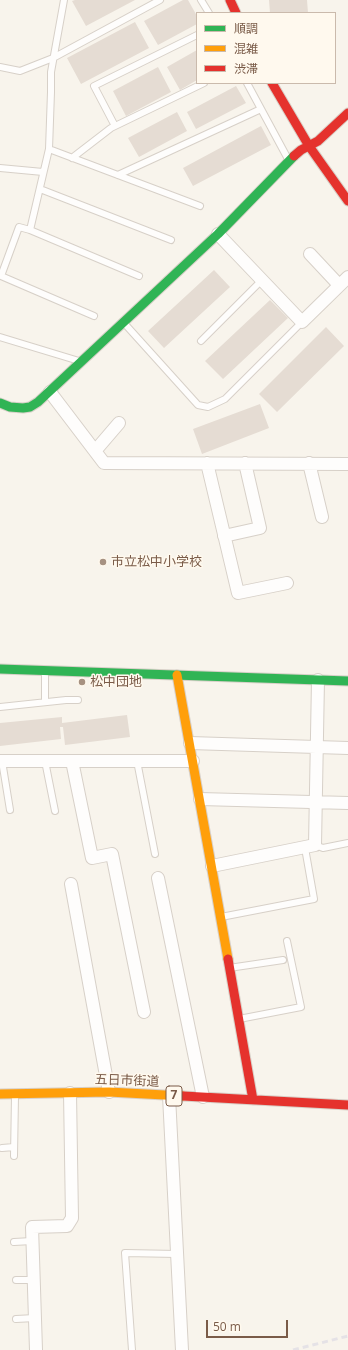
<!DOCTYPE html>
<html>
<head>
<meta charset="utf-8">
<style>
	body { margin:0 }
	#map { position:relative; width:348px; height:1350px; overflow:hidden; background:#f8f4ec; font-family:"Open Sans","Noto Sans JP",sans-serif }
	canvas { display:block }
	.legend { position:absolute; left:196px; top:12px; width:140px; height:72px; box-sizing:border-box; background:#fff9ee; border:1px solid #cabaac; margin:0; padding:5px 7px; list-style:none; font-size:12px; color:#7a5b48 }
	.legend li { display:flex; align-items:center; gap:8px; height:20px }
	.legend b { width:20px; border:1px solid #cabaac }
	.scale { position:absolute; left:206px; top:1320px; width:82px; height:18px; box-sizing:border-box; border:2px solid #7a5b48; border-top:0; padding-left:5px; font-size:12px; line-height:14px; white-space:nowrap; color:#7a5b48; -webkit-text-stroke:3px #fff9ee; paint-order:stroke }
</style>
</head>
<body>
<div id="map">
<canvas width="348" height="1350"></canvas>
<ul class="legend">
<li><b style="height:5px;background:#30b455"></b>順調</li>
<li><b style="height:5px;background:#ff9f0a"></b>混雑</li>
<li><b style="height:5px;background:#e5322d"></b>渋滞</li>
</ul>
<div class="scale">50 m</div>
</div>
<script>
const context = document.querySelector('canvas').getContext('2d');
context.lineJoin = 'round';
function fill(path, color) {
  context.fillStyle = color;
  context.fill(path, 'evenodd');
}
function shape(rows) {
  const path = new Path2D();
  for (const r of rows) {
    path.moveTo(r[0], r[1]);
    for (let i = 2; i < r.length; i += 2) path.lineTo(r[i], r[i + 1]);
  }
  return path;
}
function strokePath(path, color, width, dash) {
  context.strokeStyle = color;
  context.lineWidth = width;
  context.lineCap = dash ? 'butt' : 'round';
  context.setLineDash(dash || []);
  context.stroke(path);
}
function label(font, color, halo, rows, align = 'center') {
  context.font = font + ' "Open Sans","Noto Sans JP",sans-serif';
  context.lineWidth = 3;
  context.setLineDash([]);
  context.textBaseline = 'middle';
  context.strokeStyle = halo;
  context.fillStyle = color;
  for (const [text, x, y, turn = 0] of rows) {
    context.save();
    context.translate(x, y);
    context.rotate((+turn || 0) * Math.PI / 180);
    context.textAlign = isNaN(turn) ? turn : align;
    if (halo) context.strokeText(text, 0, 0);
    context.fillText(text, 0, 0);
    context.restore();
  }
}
fill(shape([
	[75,0,135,0,86,26,72,1],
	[183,0,188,0,197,16,197,24,158,45,144,21],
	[269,0,307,0,308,13,270,13],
	[135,22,149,48,81,84,67,58],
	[197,50,197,80,180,90,167,67],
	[158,67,171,92,126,116,113,91],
	[236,86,246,103,196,129,187,112],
	[177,112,187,131,139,157,128,138],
	[261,126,271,145,193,186,183,168],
	[214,270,230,287,164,348,148,331],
	[270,300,288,318,223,379,205,361],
	[326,327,344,346,277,412,259,394],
	[260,404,269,428,202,454,193,429],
	[127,715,130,737,65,745,63,727,60,727,61,739,0,746,0,723,62,717,62,723]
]), '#e5dcd3');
const lane = shape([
	[201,0,209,13],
	[0,67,20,71,53,58,160,0],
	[247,83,288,159],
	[115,126,94,86,197,35],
	[49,149,200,206],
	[72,158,111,128,204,83],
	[0,168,43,172],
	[118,175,261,109],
	[40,189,171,240],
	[30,230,49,149,51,92,51,72,64,0],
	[94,316,1,276,19,227,30,230,139,276],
	[124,323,198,405,208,407,225,399,302,322],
	[0,337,79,361],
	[201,341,262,280],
	[45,702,45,672],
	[0,707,66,700,78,700],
	[2,761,10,810],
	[45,761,55,811],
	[137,761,155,854],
	[315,845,323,848,348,843],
	[221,917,314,899,305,848],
	[229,968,283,960],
	[239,1019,301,1007,287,941],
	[2,1148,14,1147],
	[14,1156,15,1096],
	[14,1242,32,1241],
	[16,1280,34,1280],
	[16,1319,35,1318],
	[132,1350,125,1253,177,1254]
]);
const street = shape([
	[218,234,302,322,348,277],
	[310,254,339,285],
	[50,392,104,463,348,464],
	[95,451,119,423],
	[207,463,238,593,287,583],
	[309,463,322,517],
	[224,536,260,528,245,463],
	[190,743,348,748],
	[0,761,193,761],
	[72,761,92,858,112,854,144,1012],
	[200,799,348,803],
	[212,866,315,845,318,680],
	[158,878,203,1097],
	[71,884,109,1092],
	[169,1096,182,1350],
	[36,1350,32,1227,67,1226,72,1218,70,1093]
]);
const fast = shape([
	[0,403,10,407,23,408,30,407,38,402,218,234,294,156],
	[0,669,348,681]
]);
const slow = shape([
	[177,675,228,959],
	[0,1094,109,1092,183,1096]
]);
const jam = shape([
	[230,0,236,13],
	[272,83,309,146,348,201],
	[294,156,301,150,318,141,348,113],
	[228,959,253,1100],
	[183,1096,348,1105]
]);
strokePath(lane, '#d7d0c8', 8);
strokePath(street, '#d7d0c8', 14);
strokePath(fast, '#d8d0c8', 11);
strokePath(slow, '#d8d0c8', 11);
strokePath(jam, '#d8d0c8', 11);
strokePath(lane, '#fefdfc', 6);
strokePath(street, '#fefdfc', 12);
strokePath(fast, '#30b455', 9);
strokePath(slow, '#ff9f0a', 9);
strokePath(jam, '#e5322d', 9);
strokePath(shape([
	[293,1350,348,1336]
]), '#e5e2e6', 3, [6, 4]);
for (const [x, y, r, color] of [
	[103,562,4,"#a69181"],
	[82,682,4,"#a69181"]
]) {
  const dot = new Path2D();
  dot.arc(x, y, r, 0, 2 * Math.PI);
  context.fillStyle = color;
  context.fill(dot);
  strokePath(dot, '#fff9ee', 1.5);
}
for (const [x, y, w] of [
	[174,1096,16]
]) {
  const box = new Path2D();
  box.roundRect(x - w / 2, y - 10, w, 20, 3);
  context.fillStyle = '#fff9ee';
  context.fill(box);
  strokePath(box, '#7a5b48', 1);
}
label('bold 12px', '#7a5b48', null, [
	["7",174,1096]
]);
label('13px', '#7a5b48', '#fff9ee', [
	["市立松中小学校",111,562],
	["松中団地",90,682]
], 'left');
label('13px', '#7a5b48', '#fff9ee', [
	["五日市街道",127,1081,2]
]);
</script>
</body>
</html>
